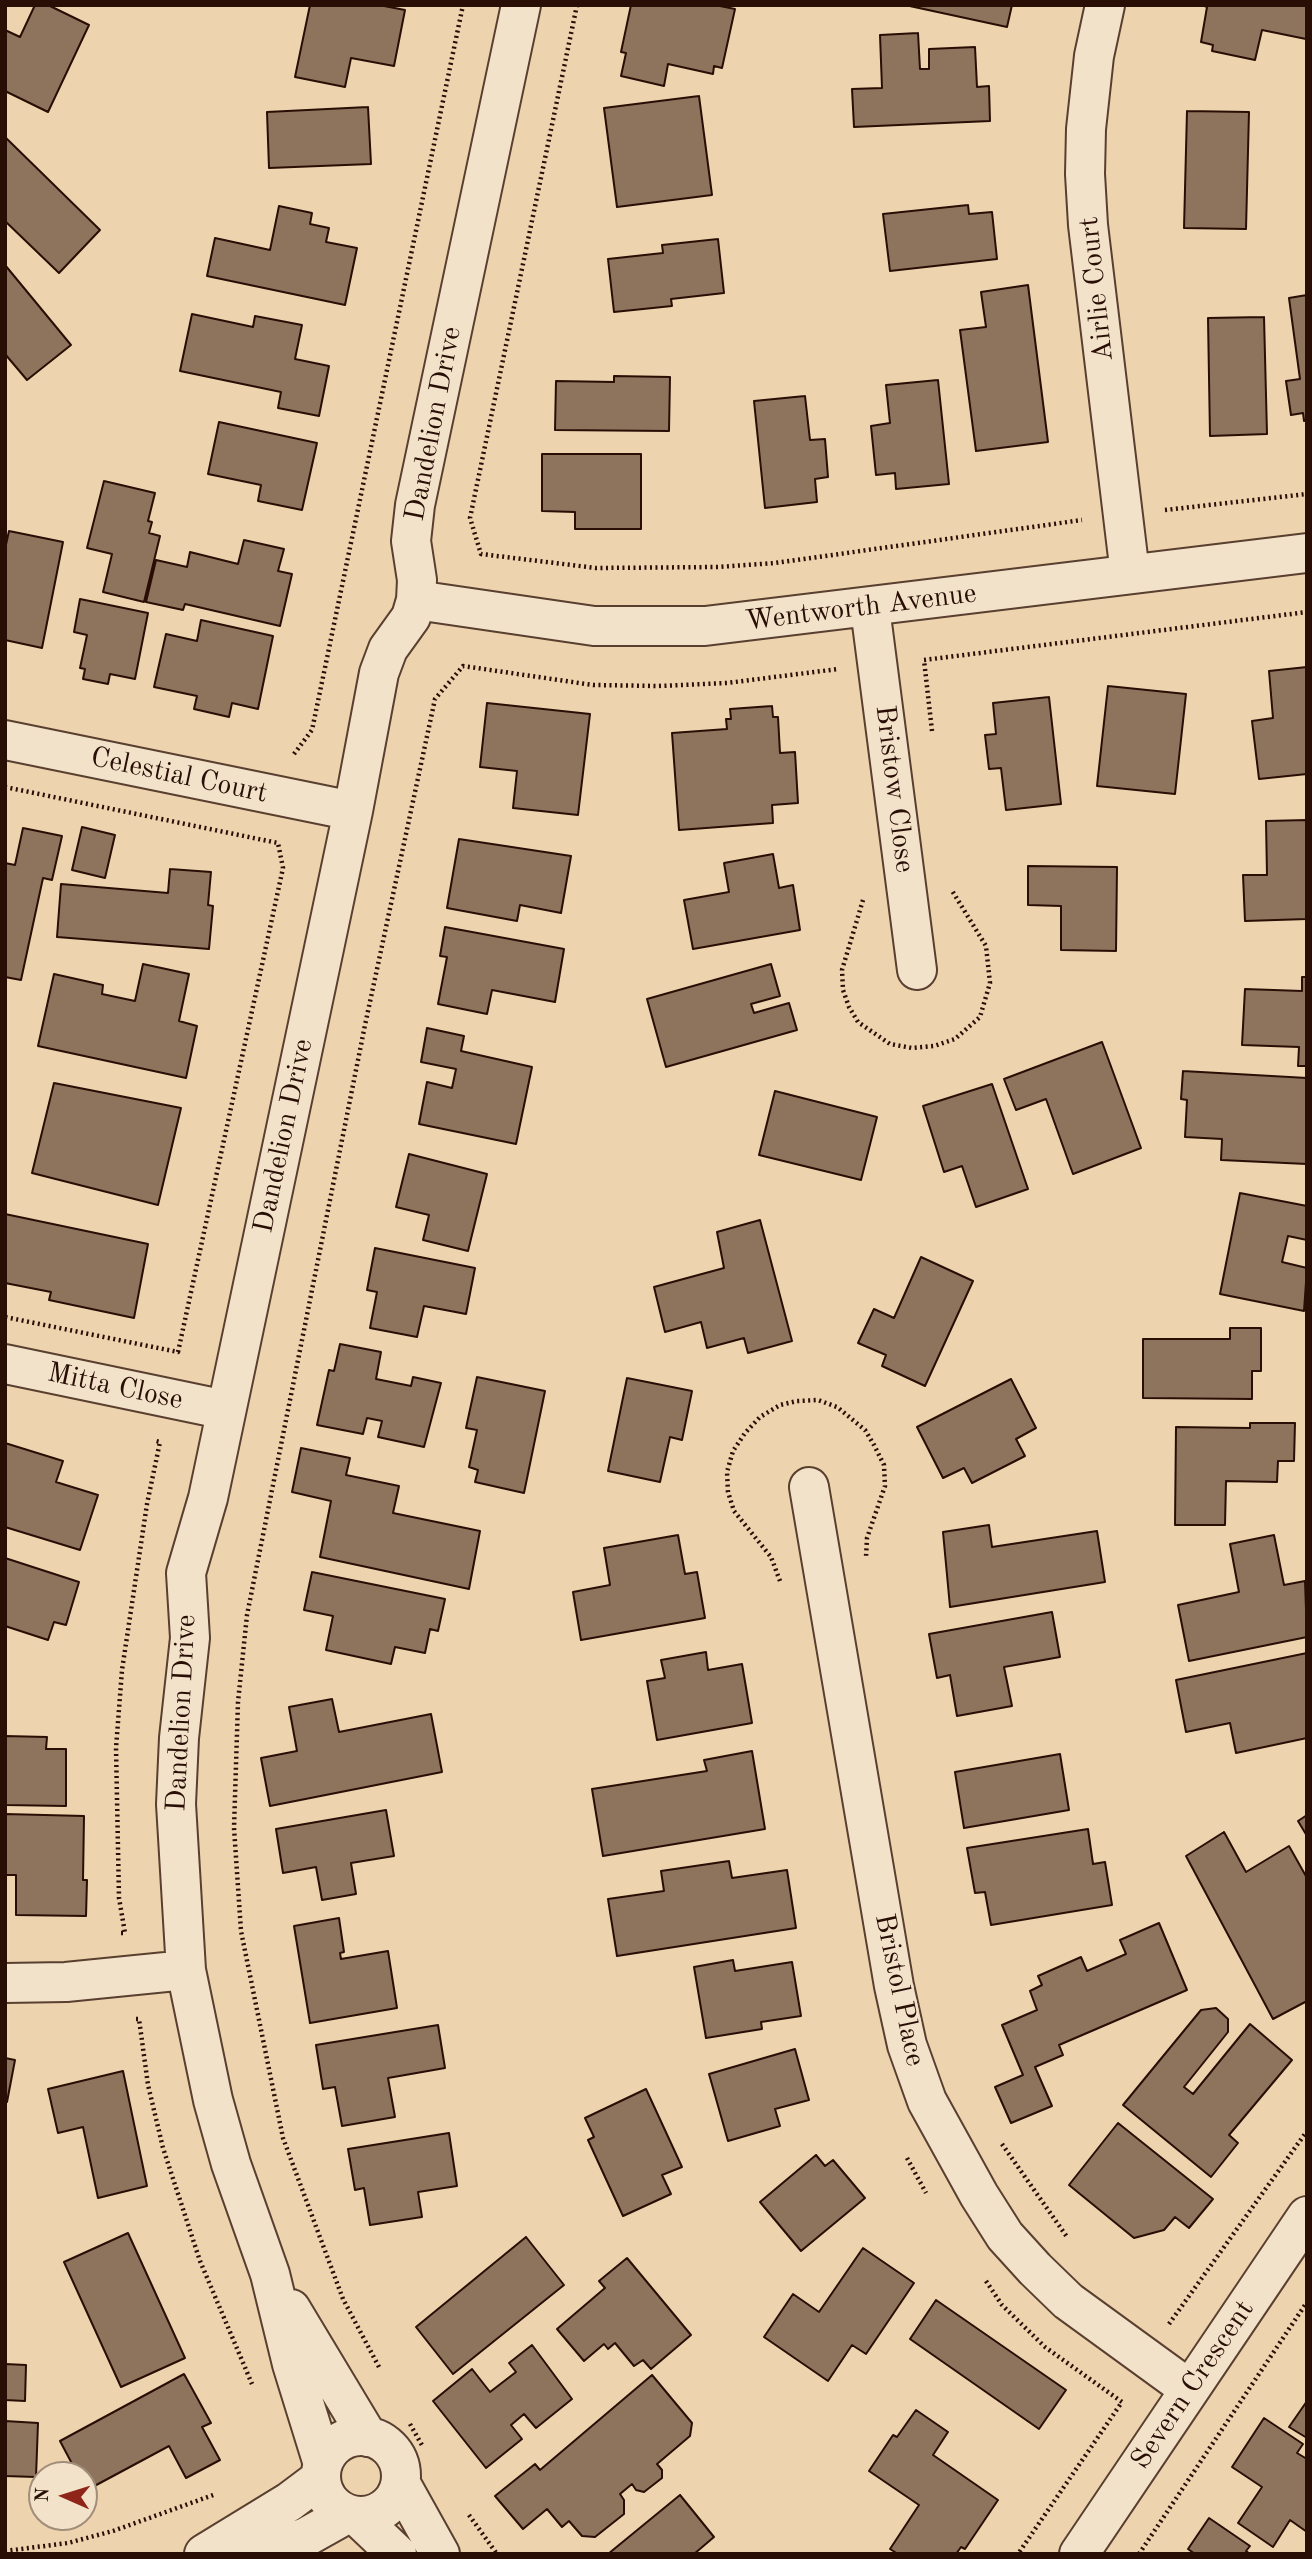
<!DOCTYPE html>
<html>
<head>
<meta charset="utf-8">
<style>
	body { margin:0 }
	#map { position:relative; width:1312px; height:2559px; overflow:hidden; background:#edd3ae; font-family:"Old Standard TT",serif }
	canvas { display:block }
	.frame { position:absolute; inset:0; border:7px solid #280e05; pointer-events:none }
	.north { position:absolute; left:28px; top:2461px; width:70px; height:70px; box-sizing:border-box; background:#f3e2ca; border:2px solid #a28d7b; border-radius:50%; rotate:273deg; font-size:19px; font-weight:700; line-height:28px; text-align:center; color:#280e05 }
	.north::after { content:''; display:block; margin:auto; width:24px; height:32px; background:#8f2418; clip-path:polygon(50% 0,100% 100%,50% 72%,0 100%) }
</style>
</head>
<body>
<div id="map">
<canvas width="1312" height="2559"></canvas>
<div class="frame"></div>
<div class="north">N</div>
</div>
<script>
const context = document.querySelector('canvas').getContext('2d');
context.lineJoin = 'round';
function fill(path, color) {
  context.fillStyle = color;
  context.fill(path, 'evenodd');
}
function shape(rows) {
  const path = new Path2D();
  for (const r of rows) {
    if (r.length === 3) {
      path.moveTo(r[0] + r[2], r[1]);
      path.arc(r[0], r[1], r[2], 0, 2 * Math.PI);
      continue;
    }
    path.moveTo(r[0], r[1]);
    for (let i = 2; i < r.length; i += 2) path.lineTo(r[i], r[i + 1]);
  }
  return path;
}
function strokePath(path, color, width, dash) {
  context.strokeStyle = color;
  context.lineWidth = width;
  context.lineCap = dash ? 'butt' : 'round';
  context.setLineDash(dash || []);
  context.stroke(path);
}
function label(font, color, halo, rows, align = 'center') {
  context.font = font + ' "Old Standard TT",serif';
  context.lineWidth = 5;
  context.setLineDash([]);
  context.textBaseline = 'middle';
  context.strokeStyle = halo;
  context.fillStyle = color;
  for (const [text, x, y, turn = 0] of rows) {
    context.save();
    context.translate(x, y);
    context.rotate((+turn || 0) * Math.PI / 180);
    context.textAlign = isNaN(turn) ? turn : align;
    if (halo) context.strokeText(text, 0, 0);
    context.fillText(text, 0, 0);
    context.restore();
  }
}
const building = shape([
	[35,5,48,5,89,25,48,112,5,91,5,30,20,37,35,5],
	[310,5,379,5,405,10,394,66,351,58,345,87,295,77,310,5],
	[631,5,715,5,735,9,722,68,714,66,713,74,668,64,664,86,621,76,626,53,621,52,631,5],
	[905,5,1012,5,1007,27,905,5],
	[1202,5,1307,5,1306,39,1262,30,1255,60,1212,51,1213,45,1201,42,1207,7,1202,5],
	[918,33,920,69,929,69,929,49,975,47,977,87,989,86,990,121,854,127,852,89,882,88,880,35,918,33],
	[699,96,712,195,617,207,604,108,699,96],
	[368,107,371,164,269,168,267,112,368,107],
	[1187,111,1249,112,1246,229,1184,228,1187,111],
	[5,137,100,230,59,273,5,221,5,137],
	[968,205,969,214,992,212,997,259,890,271,883,214,968,205],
	[279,206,312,213,310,224,329,228,326,242,357,248,345,305,207,276,215,238,270,250,279,206],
	[718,239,724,293,671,299,672,306,614,312,608,259,663,253,662,245,718,239],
	[5,265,71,345,27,380,5,354,5,265],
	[1028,285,1048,442,976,451,960,330,986,327,981,292,1028,285],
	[1307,295,1307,420,1304,421,1303,413,1291,415,1286,381,1300,379,1289,298,1307,295],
	[192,314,253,327,255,316,302,325,295,359,329,366,319,416,278,408,281,392,180,371,192,314],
	[1264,317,1267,434,1210,436,1208,318,1264,317],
	[614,376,670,377,669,431,555,430,556,381,614,382,614,376],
	[938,380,949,484,896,489,895,473,876,475,871,426,890,423,886,385,938,380],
	[805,396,810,440,825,439,828,477,815,479,817,502,765,508,754,401,805,396],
	[219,422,317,443,302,510,258,501,261,485,208,474,219,422],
	[542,454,641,454,641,529,575,529,575,512,542,511,542,454],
	[104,481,155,493,148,521,152,522,149,533,160,536,144,602,103,592,112,554,87,548,104,481],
	[9,531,63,542,42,648,5,640,5,549,9,531],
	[244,540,284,549,278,571,292,574,280,626,185,604,183,610,146,602,156,560,187,567,190,552,238,564,244,540],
	[80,599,148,613,135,679,110,674,108,684,83,679,85,669,80,668,87,635,74,632,80,599],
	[201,620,273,636,258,709,232,703,229,717,194,709,197,696,154,687,166,634,197,641,201,620],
	[1307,667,1307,774,1259,779,1252,721,1273,718,1269,671,1307,667],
	[1108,686,1186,694,1175,794,1097,786,1108,686],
	[1049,697,1061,804,1006,810,1001,768,989,769,985,735,996,734,993,703,1049,697],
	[487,703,590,714,578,815,513,808,517,771,480,767,487,703],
	[772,706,773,717,778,717,780,753,795,752,798,803,772,805,773,823,679,830,672,733,727,729,726,719,731,719,730,709,772,706],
	[1307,820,1307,919,1245,921,1243,875,1267,875,1266,821,1307,820],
	[82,827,115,835,105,878,72,870,82,827],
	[23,828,62,836,52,880,43,878,21,980,5,977,5,863,15,865,23,828],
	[459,839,571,856,561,913,520,905,517,921,447,908,459,839],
	[773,854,779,888,793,885,800,930,693,949,684,900,729,892,724,863,773,854],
	[1028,866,1117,867,1116,951,1061,950,1061,906,1028,905,1028,866],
	[170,869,211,872,208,905,213,906,209,949,57,937,61,884,168,893,170,869],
	[445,927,564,949,555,1002,492,990,487,1014,438,1004,447,957,440,956,445,927],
	[143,964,189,974,179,1021,197,1026,186,1078,38,1046,54,974,103,985,102,994,135,1001,143,964],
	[771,964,780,996,751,1004,754,1013,789,1003,797,1030,666,1067,647,999,771,964],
	[1302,977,1307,977,1307,1066,1298,1066,1299,1047,1242,1045,1245,989,1302,991,1302,977],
	[427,1028,464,1036,461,1051,532,1067,516,1144,419,1124,427,1082,452,1088,456,1069,421,1062,427,1028],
	[1102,1042,1141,1148,1073,1174,1046,1099,1016,1110,1004,1079,1102,1042],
	[1183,1071,1307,1078,1307,1164,1221,1160,1222,1139,1185,1137,1187,1100,1181,1099,1183,1071],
	[54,1083,181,1108,158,1205,32,1173,54,1083],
	[992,1084,1028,1189,976,1207,962,1166,944,1172,923,1106,992,1084],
	[775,1091,877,1117,861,1180,759,1155,775,1091],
	[409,1154,487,1174,468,1251,423,1240,429,1215,396,1207,409,1154],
	[1240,1193,1307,1206,1307,1240,1288,1236,1282,1262,1307,1268,1304,1311,1220,1294,1240,1193],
	[5,1214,148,1244,134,1318,49,1300,51,1292,5,1283,5,1214],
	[760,1220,792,1341,748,1353,744,1338,707,1348,701,1322,665,1332,654,1287,724,1268,717,1232,760,1220],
	[375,1248,475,1268,466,1314,424,1306,417,1337,370,1328,377,1292,367,1290,375,1248],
	[921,1257,973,1281,925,1386,882,1366,886,1355,858,1343,874,1309,894,1318,921,1257],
	[1230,1328,1261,1328,1261,1371,1252,1371,1252,1399,1143,1398,1143,1339,1230,1339,1230,1328],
	[340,1344,381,1352,376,1379,411,1386,413,1377,441,1383,424,1447,378,1437,382,1421,367,1418,363,1434,317,1425,329,1370,334,1371,340,1344],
	[477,1377,545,1391,524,1493,475,1482,478,1470,469,1467,477,1430,466,1428,477,1377],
	[627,1378,692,1391,682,1440,670,1437,660,1482,608,1471,627,1378],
	[1011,1379,1036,1428,1016,1439,1025,1456,972,1483,964,1468,943,1478,917,1427,1011,1379],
	[1250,1423,1295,1423,1294,1461,1278,1461,1277,1482,1226,1481,1225,1525,1175,1525,1176,1427,1250,1428,1250,1423],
	[5,1443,63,1461,56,1482,98,1495,80,1550,5,1527,5,1443],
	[301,1448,350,1458,346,1475,399,1486,393,1513,480,1531,469,1589,320,1557,331,1501,292,1492,301,1448],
	[989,1525,992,1547,1097,1531,1105,1582,950,1607,943,1532,989,1525],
	[678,1535,685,1574,697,1572,705,1618,581,1640,573,1592,610,1585,604,1548,678,1535],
	[1274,1535,1284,1585,1305,1581,1307,1637,1189,1661,1178,1605,1239,1592,1230,1544,1274,1535],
	[5,1558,79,1582,66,1625,54,1622,48,1640,5,1626,5,1558],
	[312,1572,445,1599,438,1631,430,1629,425,1653,395,1647,391,1664,326,1650,333,1616,304,1610,312,1572],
	[1052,1612,1060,1657,1004,1667,1012,1706,957,1716,950,1675,937,1678,929,1634,1052,1612],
	[706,1652,708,1670,742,1664,752,1723,657,1740,647,1681,665,1678,661,1660,706,1652],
	[1307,1653,1307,1738,1236,1753,1230,1723,1186,1732,1176,1680,1307,1653],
	[332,1699,339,1732,431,1714,442,1772,270,1806,261,1758,297,1751,289,1707,332,1699],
	[5,1736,47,1737,46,1749,66,1749,66,1806,5,1805,5,1736],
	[752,1751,765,1829,603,1856,592,1789,707,1771,704,1760,752,1751],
	[1060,1754,1069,1810,964,1828,955,1772,1060,1754],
	[386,1810,394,1856,351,1863,356,1894,322,1900,316,1867,283,1873,276,1829,386,1810],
	[5,1814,84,1816,83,1880,87,1880,86,1916,16,1915,16,1875,5,1875,5,1814],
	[1307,1815,1307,1836,1298,1821,1307,1815],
	[1088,1829,1093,1864,1105,1862,1112,1905,991,1925,985,1892,975,1893,967,1848,1088,1829],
	[1224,1832,1246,1872,1289,1846,1307,1878,1307,2001,1273,2019,1186,1856,1224,1832],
	[729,1861,732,1878,787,1870,796,1928,617,1956,608,1899,664,1891,661,1871,729,1861],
	[339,1918,344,1952,340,1953,341,1959,388,1951,397,2008,310,2023,294,1926,339,1918],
	[1159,1923,1187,1990,1059,2045,1063,2055,1035,2067,1052,2106,1011,2123,995,2087,1023,2075,1002,2025,1037,2010,1030,1991,1042,1985,1038,1976,1081,1957,1087,1971,1126,1954,1120,1940,1159,1923],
	[733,1960,735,1971,792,1962,801,2016,761,2022,762,2029,706,2038,694,1967,733,1960],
	[1216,2008,1228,2019,1228,2032,1184,2087,1193,2094,1250,2024,1292,2060,1229,2135,1238,2143,1211,2177,1123,2105,1201,2010,1216,2008],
	[438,2025,445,2068,388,2078,395,2117,342,2126,335,2087,323,2089,316,2045,438,2025],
	[795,2049,809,2100,775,2109,780,2126,728,2141,709,2074,795,2049],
	[5,2058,15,2060,7,2102,5,2102,5,2058],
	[123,2071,147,2186,98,2198,83,2127,58,2133,48,2089,123,2071],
	[646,2089,682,2167,662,2175,671,2194,623,2216,588,2140,594,2137,585,2118,646,2089],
	[1118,2123,1213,2199,1189,2228,1175,2217,1164,2230,1134,2238,1069,2185,1118,2123],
	[449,2133,457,2186,418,2192,422,2217,370,2225,364,2188,355,2190,348,2149,449,2133],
	[816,2155,825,2166,833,2160,865,2198,801,2251,760,2202,816,2155],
	[128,2233,185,2358,121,2387,64,2262,128,2233],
	[526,2237,564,2285,453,2374,416,2327,526,2237],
	[863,2248,914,2283,866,2354,852,2345,828,2381,764,2337,793,2294,819,2312,863,2248],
	[627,2258,691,2335,651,2369,643,2360,634,2366,615,2343,608,2349,604,2344,584,2361,557,2329,605,2288,599,2281,627,2258],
	[936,2300,1066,2390,1039,2429,910,2339,936,2300],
	[532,2345,572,2399,536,2428,524,2414,511,2425,522,2439,486,2468,433,2401,472,2369,490,2392,516,2372,509,2363,532,2345],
	[5,2364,26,2365,25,2401,5,2400,5,2364],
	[184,2374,211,2423,202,2427,220,2460,186,2478,169,2446,87,2490,84,2475,78,2475,60,2441,184,2374],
	[652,2375,692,2423,690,2436,657,2464,662,2470,662,2478,644,2492,636,2490,632,2484,620,2494,624,2500,624,2514,595,2537,582,2536,569,2521,562,2527,547,2509,523,2529,495,2496,535,2464,540,2470,652,2375],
	[1307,2401,1307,2438,1289,2427,1307,2401],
	[916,2410,948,2432,933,2455,998,2500,965,2549,961,2547,956,2554,898,2554,890,2549,919,2505,869,2471,893,2435,897,2437,916,2410],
	[1264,2418,1303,2444,1297,2453,1307,2459,1307,2532,1290,2520,1273,2547,1238,2523,1262,2487,1232,2467,1264,2418],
	[5,2421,38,2423,36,2477,5,2476,5,2421],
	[680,2495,714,2537,694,2554,608,2554,680,2495],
	[1209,2518,1250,2546,1246,2551,1250,2554,1195,2554,1188,2549,1209,2518]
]);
fill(building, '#8e745d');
strokePath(building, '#280e05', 2);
const minor = shape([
	[1105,5,1094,56,1086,129,1085,174,1088,225,1130,574],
	[416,600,594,626,705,626,1307,553],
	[870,608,917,970],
	[5,740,353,811],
	[5,1364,226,1410],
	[809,1487,894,1986,907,2045,927,2101,979,2195,1005,2236,1035,2269,1068,2301,1189,2389],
	[5,1983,66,1982,186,1970],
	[291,2309,368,2437],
	[361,2476,40],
	[323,2464,292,2364,270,2274,231,2164,213,2100,186,1970,176,1804,179,1738,190,1638,186,1573,208,1498,353,811,379,673,388,649,411,617,416,600,417,580,411,541,415,505,521,5],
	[401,2484,440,2554],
	[358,2517,397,2554],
	[204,2554,289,2502,321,2478],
	[262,2554,306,2537,347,2514],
	[1079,2554,1307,2216]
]);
strokePath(minor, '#593f2f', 42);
strokePath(shape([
	[577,5,470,518,481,554,596,568,718,567,775,563,1082,520],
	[1165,510,1307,494],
	[932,731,924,660,1307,612],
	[294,754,312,730,463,5],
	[5,787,278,843,283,868,178,1352,5,1317],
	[863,900,842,970,843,990,849,1007,858,1022,890,1044,912,1048,934,1046,955,1039,980,1017,990,983,986,946,951,889],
	[780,1581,771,1557,734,1511,728,1492,727,1472,733,1451,745,1433,760,1417,780,1405,797,1401,818,1400,837,1407,865,1430,874,1445,884,1465,885,1486,867,1538,866,1557],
	[121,1933,125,1933,119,1898,116,1748,122,1670,147,1504,160,1442,156,1441],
	[136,2019,139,2019,148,2085,163,2148,200,2261,252,2384],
	[1002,2144,1067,2237],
	[907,2158,926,2193],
	[986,2281,1002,2305,1045,2347,1122,2402,1018,2554],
	[1169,2324,1307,2131],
	[379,2367,343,2299,283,2138,241,1931,234,1828,238,1702,247,1615,365,1025,435,699,463,666,593,685,658,686,727,683,838,669],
	[410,2424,423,2447],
	[469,2515,497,2554],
	[5,2551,68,2543,113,2531,216,2494],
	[1139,2554,1307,2302]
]), '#280e05', 4.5, [2, 3.5]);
strokePath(minor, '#f3e2ca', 38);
label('28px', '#280e05', '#f3e2ca', [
	["Airlie Court",1097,289,-96],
	["Dandelion Drive",434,424,-79],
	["Wentworth Avenue",861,608,-7],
	["Celestial Court",179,776,12],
	["Bristow Close",894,789,83],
	["Dandelion Drive",284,1136,-78],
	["Mitta Close",115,1387,12],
	["Dandelion Drive",182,1713,-87],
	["Bristol Place",899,1990,78],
	["Severn Crescent",1193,2385,-56]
]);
</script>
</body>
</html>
